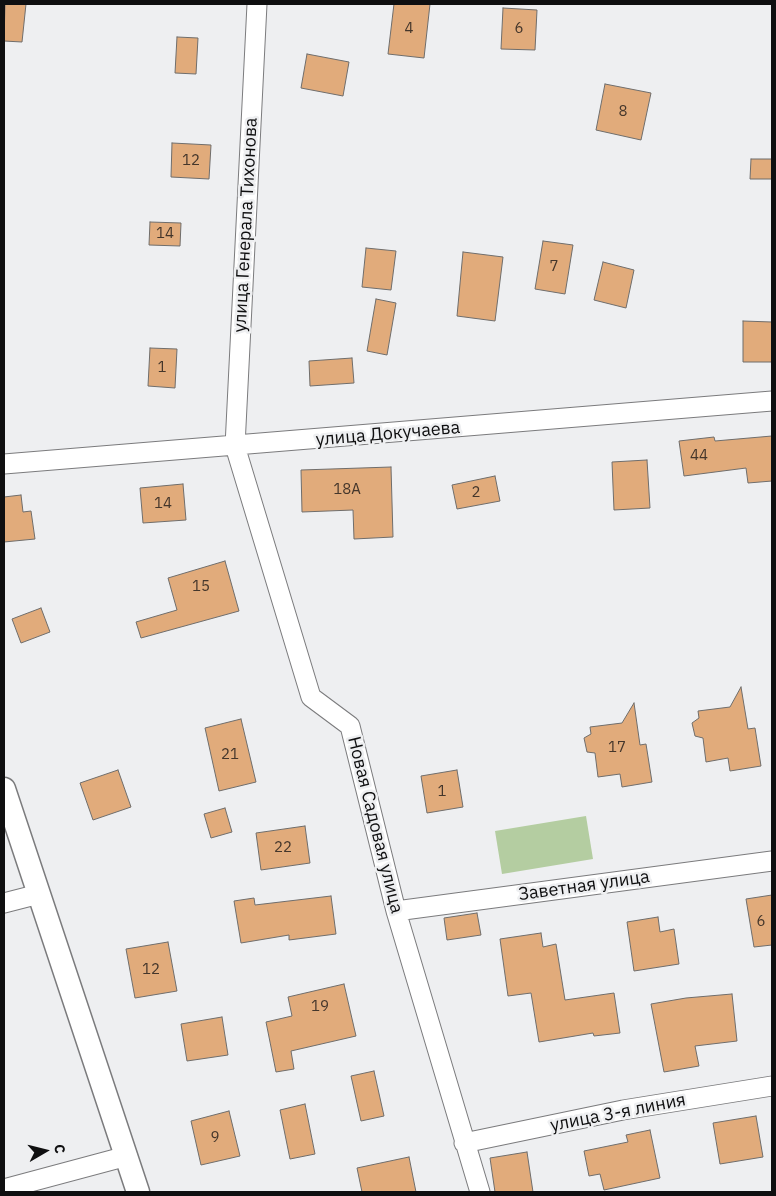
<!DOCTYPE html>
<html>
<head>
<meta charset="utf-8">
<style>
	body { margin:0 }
	#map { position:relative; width:776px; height:1196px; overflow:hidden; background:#eeeff1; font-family:"IBM Plex Sans",sans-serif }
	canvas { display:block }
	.frame { position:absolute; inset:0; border:5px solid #0f0f10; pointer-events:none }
	.north { position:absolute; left:20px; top:1126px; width:50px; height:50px; -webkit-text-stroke:4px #eeeff1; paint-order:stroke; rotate:82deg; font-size:14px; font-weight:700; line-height:20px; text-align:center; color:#0f0f10 }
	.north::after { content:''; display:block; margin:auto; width:18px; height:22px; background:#0f0f10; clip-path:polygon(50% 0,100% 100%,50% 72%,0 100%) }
</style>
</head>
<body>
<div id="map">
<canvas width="776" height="1196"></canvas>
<div class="frame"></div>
<div class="north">С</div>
</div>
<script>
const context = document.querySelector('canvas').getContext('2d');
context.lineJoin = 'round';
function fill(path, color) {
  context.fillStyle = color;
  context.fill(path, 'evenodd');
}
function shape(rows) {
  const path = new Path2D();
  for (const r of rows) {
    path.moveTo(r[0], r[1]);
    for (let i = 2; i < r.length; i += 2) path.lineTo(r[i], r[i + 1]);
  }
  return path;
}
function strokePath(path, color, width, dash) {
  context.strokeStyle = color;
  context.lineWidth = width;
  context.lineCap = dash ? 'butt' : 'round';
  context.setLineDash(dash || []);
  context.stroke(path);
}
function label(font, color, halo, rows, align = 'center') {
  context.font = font + ' "IBM Plex Sans",sans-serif';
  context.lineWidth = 5;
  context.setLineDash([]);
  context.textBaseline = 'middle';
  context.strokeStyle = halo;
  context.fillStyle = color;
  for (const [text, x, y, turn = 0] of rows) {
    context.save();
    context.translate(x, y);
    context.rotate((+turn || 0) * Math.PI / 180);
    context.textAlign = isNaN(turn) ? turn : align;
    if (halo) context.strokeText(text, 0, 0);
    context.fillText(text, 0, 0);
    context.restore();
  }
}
fill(shape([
	[586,816,593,859,502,874,495,831]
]), '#b4cda1');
const building = shape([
	[5,4,26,4,22,42,4,41,5,4],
	[394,4,430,4,424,58,388,54,394,4],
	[503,8,537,10,535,50,501,49,503,8],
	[177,37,198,38,196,74,175,73,177,37],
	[307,54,349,62,343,96,301,88,307,54],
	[605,84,651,93,641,140,596,130,605,84],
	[172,143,211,145,209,179,171,177,172,143],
	[751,159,772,159,772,179,750,179,751,159],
	[150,222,181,223,180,246,149,245,150,222],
	[543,241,573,245,565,294,535,289,543,241],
	[366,248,396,251,391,290,362,287,366,248],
	[463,252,503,257,495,321,457,316,463,252],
	[603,262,634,270,626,308,594,300,603,262],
	[376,299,396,303,387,355,367,351,376,299],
	[743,321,772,322,772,362,743,362,743,321],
	[150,348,177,349,175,388,148,386,150,348],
	[352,358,354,383,310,386,309,361,352,358],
	[772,436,772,481,748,483,746,468,684,476,679,441,714,437,715,441,772,436],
	[647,460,650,508,614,510,612,462,647,460],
	[391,467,393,537,354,539,353,510,302,512,301,470,391,467],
	[495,476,500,501,457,509,452,485,495,476],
	[183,484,186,520,143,523,140,488,183,484],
	[21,495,23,512,31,511,35,539,4,542,4,497,21,495],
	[225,561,239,611,141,638,136,622,177,610,168,578,225,561],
	[41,608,50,632,21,643,12,619,41,608],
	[741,687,748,729,755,728,761,766,730,771,728,758,706,762,703,738,695,736,692,723,699,718,698,711,730,707,741,687],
	[634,703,640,745,646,744,652,782,622,787,620,774,598,777,595,753,587,752,584,738,591,734,590,727,622,723,634,703],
	[241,719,256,782,219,791,205,728,241,719],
	[118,770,131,807,93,820,80,783,118,770],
	[457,770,463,807,427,813,421,776,457,770],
	[225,808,232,832,211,838,204,814,225,808],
	[305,826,310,863,261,870,256,833,305,826],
	[772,895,772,945,754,947,746,899,772,895],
	[331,896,336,934,289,940,289,935,241,943,234,901,254,898,255,905,331,896],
	[477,913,481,935,447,940,444,918,477,913],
	[658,917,660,932,674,929,679,964,634,971,627,922,658,917],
	[541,933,543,947,556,944,565,1000,614,993,620,1033,594,1036,593,1033,539,1042,531,993,508,996,500,939,541,933],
	[168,942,177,991,135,998,126,949,168,942],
	[344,984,356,1036,291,1051,294,1069,276,1072,266,1022,292,1016,288,997,344,984],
	[732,994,737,1041,695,1046,699,1066,664,1072,651,1004,686,998,732,994],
	[222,1017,228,1055,187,1061,181,1024,222,1017],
	[374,1071,384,1116,361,1121,351,1076,374,1071],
	[305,1104,315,1154,290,1159,280,1110,305,1104],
	[229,1111,240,1156,201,1165,191,1121,229,1111],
	[756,1116,763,1157,720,1164,713,1123,756,1116],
	[650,1130,660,1178,604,1190,600,1174,589,1176,584,1151,628,1142,626,1135,650,1130],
	[527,1152,533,1192,495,1192,490,1158,527,1152],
	[409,1157,416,1192,362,1192,357,1168,409,1157]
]);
fill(building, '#e1ab7b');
strokePath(building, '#6f6d6b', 1);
const minor = shape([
	[257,4,235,446,311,697,350,726,396,911,480,1192],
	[4,464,772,401],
	[4,903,39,894],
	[396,911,772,861],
	[464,1143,623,1110,772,1086],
	[4,1189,127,1156]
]);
const tertiary = shape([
	[4,789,138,1192]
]);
strokePath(minor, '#7b7b7d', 21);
strokePath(tertiary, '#7b7b7d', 25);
strokePath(minor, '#fff', 19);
strokePath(tertiary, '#fff', 22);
label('15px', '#44362b', null, [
	["4",409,29],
	["6",519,29],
	["8",623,112],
	["12",191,161],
	["14",165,234],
	["7",554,267],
	["1",162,368],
	["44",699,456],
	["18А",347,490],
	["2",476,493],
	["14",163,504],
	["15",201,587],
	["17",617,748],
	["21",230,755],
	["1",442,792],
	["22",283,848],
	["6",761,922],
	["12",151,970],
	["19",320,1007],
	["9",215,1138]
]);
label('18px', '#0f0f10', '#eeeff1', [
	["улица Генерала Тихонова",246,225,-87],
	["улица Докучаева",388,434,-5],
	["Новая Садовая улица",375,825,76],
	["Заветная улица",584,886,-8],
	["улица 3-я линия",618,1113,-11]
]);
</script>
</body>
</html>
